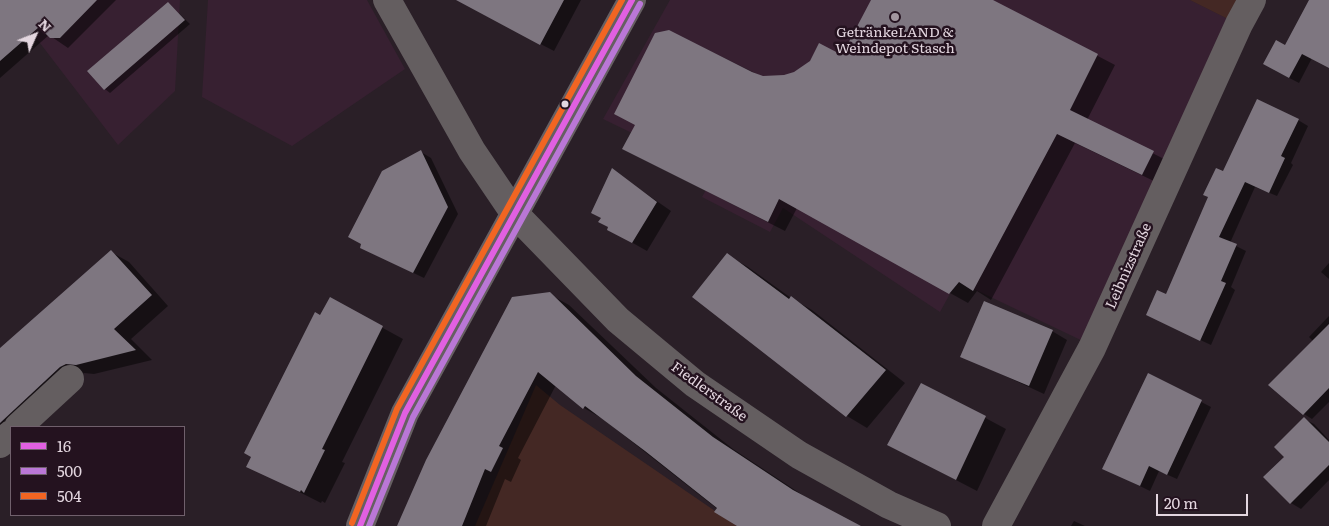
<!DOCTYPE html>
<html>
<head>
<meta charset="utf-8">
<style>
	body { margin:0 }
	#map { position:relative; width:1329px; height:526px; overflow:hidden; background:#2a1f27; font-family:Literata,serif }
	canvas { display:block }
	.legend { position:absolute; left:10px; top:426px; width:175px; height:90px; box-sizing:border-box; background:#24121f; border:1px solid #70606c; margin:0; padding:6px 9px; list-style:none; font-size:15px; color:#e3d6df }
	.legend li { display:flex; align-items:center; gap:10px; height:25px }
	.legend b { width:25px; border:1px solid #70606c }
	.north { position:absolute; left:10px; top:10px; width:50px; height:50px; -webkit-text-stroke:4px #24121f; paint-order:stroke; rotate:46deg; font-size:14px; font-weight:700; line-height:20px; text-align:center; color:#e3d6df }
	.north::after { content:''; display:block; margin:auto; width:18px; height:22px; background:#e3d6df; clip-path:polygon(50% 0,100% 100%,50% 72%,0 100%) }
	.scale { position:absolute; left:1156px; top:494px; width:92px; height:22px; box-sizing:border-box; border:2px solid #e3d6df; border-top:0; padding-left:6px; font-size:15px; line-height:18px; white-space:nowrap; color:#e3d6df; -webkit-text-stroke:4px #24121f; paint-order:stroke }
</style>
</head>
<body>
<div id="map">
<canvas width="1329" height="526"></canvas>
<ul class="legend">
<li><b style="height:6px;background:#e160e1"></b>16</li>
<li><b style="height:6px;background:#ba77d6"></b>500</li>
<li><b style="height:6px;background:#f26522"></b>504</li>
</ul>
<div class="north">N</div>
<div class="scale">20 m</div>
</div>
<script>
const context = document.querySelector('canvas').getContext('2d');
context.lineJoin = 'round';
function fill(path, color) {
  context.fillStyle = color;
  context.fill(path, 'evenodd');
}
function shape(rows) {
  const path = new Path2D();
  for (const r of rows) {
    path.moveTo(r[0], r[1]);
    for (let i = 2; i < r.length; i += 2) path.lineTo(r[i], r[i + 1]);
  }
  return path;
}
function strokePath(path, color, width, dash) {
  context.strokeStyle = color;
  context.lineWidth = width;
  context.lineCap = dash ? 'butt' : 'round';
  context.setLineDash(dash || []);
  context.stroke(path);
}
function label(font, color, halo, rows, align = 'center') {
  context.font = font + ' Literata,serif';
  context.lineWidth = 5;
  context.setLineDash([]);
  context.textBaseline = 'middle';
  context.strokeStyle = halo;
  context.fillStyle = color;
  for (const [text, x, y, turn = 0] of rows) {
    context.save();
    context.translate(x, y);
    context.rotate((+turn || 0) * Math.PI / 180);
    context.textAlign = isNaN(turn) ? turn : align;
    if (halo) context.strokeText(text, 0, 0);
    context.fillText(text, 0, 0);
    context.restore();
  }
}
fill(shape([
	[7,0,180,0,175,91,118,145],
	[208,0,367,0,405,69,292,146,202,97],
	[670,0,1190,0,1230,20,1087,343,957,281,940,312,783,208,770,232,702,197,715,173,603,119]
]), '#372031');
fill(shape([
	[1190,0,1240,0,1230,20],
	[536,385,560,405,737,526,475,526]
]), '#442824');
fill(shape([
	[14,0,116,0,68,48,49,35,0,78,0,14],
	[471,0,581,0,554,51,481,13],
	[872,0,991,0,1115,65,1087,120,1170,162,1160,184,1075,143,991,300,977,291,968,303,797,208,785,231,641,158,636,125,669,31,763,77,785,76,843,57],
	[1310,0,1329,0,1329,67,1312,58,1299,83,1274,70],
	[168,3,190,24,110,93,105,89],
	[1298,120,1308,126,1291,163,1293,165,1277,196,1255,187,1230,243,1246,251,1231,287,1235,290,1211,345,1147,315,1167,296,1224,173],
	[421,152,431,158,458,214,424,278,372,253],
	[612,170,671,211,647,251,624,238,602,218],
	[111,252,129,262,168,306,131,339,152,360,94,374,84,373,77,377,0,445,0,349],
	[727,255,748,267,791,298,812,310,905,383,867,428,847,416,694,297],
	[1329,263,1329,279,1321,272],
	[549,294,569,305,656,388,733,449,807,498,858,526,739,526,603,419,584,408,556,385,518,458,521,460,511,482,505,479,486,526,399,526],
	[330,299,403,339,342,462,345,463,325,503,322,501,321,503,248,466],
	[1329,316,1329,402,1312,419,1304,414,1313,341,1309,337],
	[1052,331,1067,340,1044,394,962,356],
	[1149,375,1211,407,1177,479,1159,471,1150,491,1103,468],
	[922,384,1006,429,977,491,910,456],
	[1304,419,1314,424,1329,440,1329,480,1301,509,1291,503,1265,477,1286,457],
	[1074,521,1085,526,1071,526]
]), '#0007');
fill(shape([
	[0,0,97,0,60,38,50,38,39,27,0,61],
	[456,0,564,0,540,45],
	[871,0,993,0,1098,54,1070,110,1154,151,1142,175,1057,134,973,291,959,282,949,294,779,199,768,222,622,149,635,125,614,114,655,33,669,30,752,72,763,76,784,75,794,72,810,61,819,43,842,55],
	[1309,0,1329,0,1329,68,1302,54,1289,78,1263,64,1276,40,1285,45],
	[168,2,185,20,104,90,87,71],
	[1257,99,1299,119,1281,156,1285,158,1269,193,1245,182,1219,237,1237,244,1221,281,1226,283,1200,341,1146,315,1157,290,1166,294,1208,197,1203,195,1216,168,1223,171],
	[421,150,448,207,413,273,360,248,361,244,348,237,382,171],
	[612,168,657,202,632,243,607,230,608,227,598,222,601,218,591,213],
	[111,250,152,295,114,329,136,350,76,365,66,364,60,367,0,423,0,348],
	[727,253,789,299,791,296,886,370,846,417,692,297],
	[550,292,636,376,713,437,793,490,861,526,737,526,714,512,717,508,645,451,585,406,583,409,538,372,499,446,503,448,491,472,485,469,462,526,397,526,426,460,512,297],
	[330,297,383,326,322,449,325,450,304,493,301,490,300,492,246,467,251,457,244,453,315,312,320,315],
	[984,301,1053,330,1029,386,960,357],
	[1329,324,1329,388,1303,415,1268,385],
	[1148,373,1202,400,1167,475,1149,466,1140,486,1102,469],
	[921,383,986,416,956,480,887,445],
	[1304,417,1329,442,1329,465,1290,504,1263,477,1284,457,1274,447]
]), '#7e7680');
strokePath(shape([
	[387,0,472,151,514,213,618,320,695,384,799,455,889,505,937,526],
	[18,427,70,379],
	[0,444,11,434],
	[996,526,1092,348,1239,24,1252,0]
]), '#645e60', 28);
strokePath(shape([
	[360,526,405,413,632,0]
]), '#665f62', 28);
strokePath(shape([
	[360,526,405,413,632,0]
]), '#e160e1', 6);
strokePath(shape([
	[369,526,413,417,640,4]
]), '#ba77d6', 6);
strokePath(shape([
	[352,523,397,409,622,0]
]), '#f26522', 6);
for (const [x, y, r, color] of [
	[895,17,5,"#a2969f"],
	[565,104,4.5,"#e3d6df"]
]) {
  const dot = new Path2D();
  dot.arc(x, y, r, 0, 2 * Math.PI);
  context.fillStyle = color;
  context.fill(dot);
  strokePath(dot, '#24121f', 2);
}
label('14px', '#e3d6df', '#24121f', [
	["GetränkeLAND &",895,33],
	["Weindepot Stasch",895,49]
]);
label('14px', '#e3d6df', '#24121f', [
	["Leibnizstraße",1129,266,-66],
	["Fiedlerstraße",709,392,36]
]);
</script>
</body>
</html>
